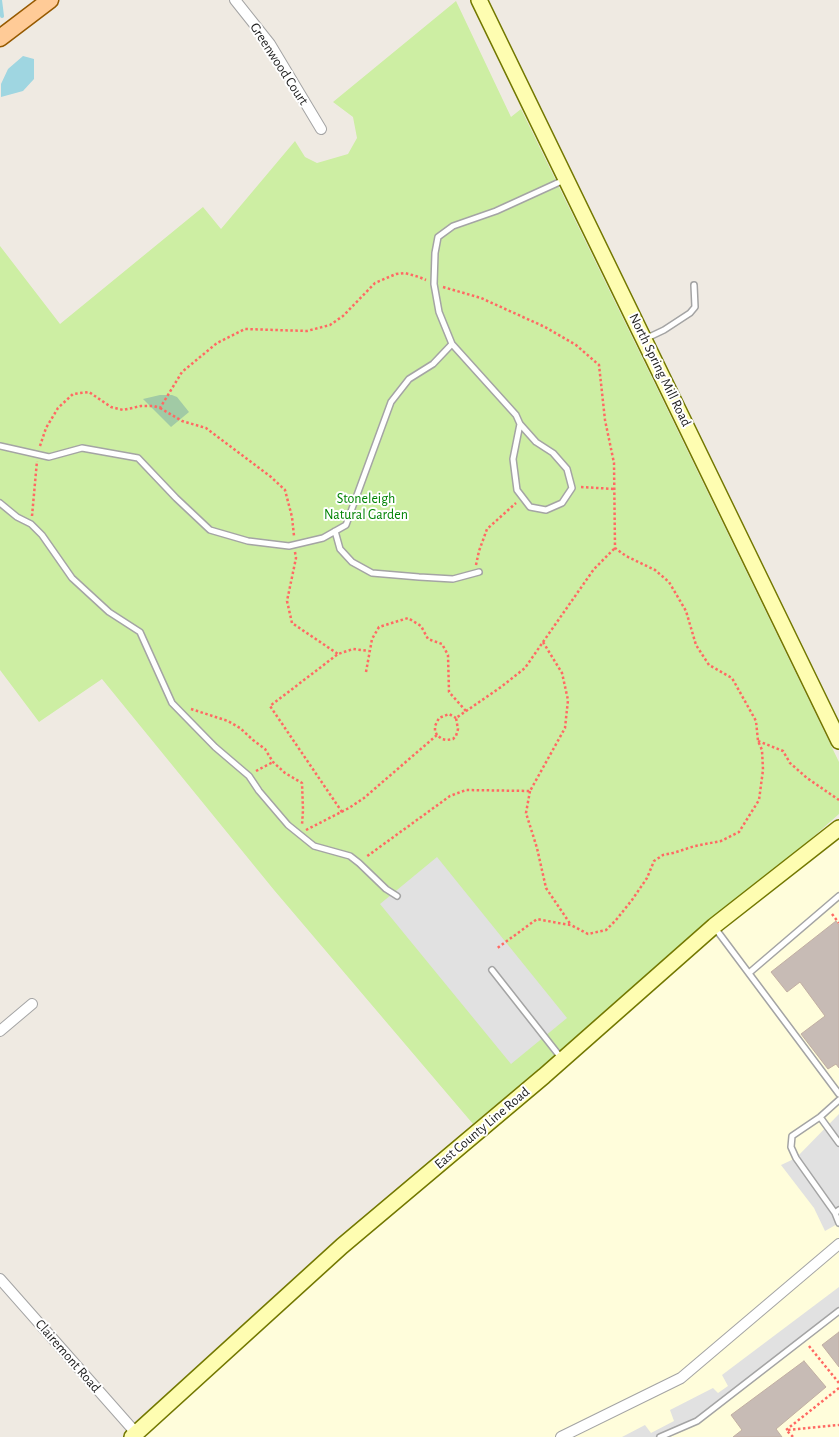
<!DOCTYPE html>
<html>
<head>
<meta charset="utf-8">
<style>
	body { margin:0 }
	canvas { display:block; background:#efeae2 }
</style>
</head>
<body>
<canvas width="839" height="1437"></canvas>
<script>
const context = document.querySelector('canvas').getContext('2d');
context.lineJoin = 'round';
function fill(path, color) {
  context.fillStyle = color;
  context.fill(path, 'evenodd');
}
function shape(rows) {
  const path = new Path2D();
  for (const r of rows) {
    path.moveTo(r[0], r[1]);
    for (let i = 2; i < r.length; i += 2) path.lineTo(r[i], r[i + 1]);
  }
  return path;
}
function strokePath(path, color, width, dash) {
  context.strokeStyle = color;
  context.lineWidth = width;
  context.lineCap = dash ? 'butt' : 'round';
  context.setLineDash(dash || []);
  context.stroke(path);
}
function label(font, color, halo, rows, align = 'center') {
  context.font = font + ' "Alegreya Sans",sans-serif';
  context.lineWidth = 4;
  context.setLineDash([]);
  context.textBaseline = 'middle';
  context.strokeStyle = halo;
  context.fillStyle = color;
  for (const [text, x, y, turn = 0] of rows) {
    context.save();
    context.translate(x, y);
    context.rotate((+turn || 0) * Math.PI / 180);
    context.textAlign = isNaN(turn) ? turn : align;
    if (halo) context.strokeText(text, 0, 0);
    context.fillText(text, 0, 0);
    context.restore();
  }
}
fill(shape([
	[839,828,839,1437,138,1437,137,1433,714,926]
]), '#fffddb');
fill(shape([
	[456,1,511,117,521,109,839,762,839,814,767,878,473,1124,274,890,102,679,39,722,0,670,0,246,60,324,203,207,221,229,295,141,305,157,317,163,348,154,357,138,353,117,333,102]
]), '#cdeea3');
fill(shape([
	[160,395,172,395,177,397,189,412,171,427,143,399]
]), '#a1caa5');
fill(shape([
	[437,857,567,1018,511,1064,380,904],
	[839,1114,839,1223,825,1231,814,1208,781,1165,796,1158],
	[839,1287,839,1311,697,1421,660,1437,622,1437,645,1425,651,1433,674,1421,670,1410,713,1388,718,1393,728,1386,722,1375]
]), '#e1e1e1');
fill(shape([
	[23,56,34,59,34,79,23,91,1,97,1,84,8,69]
]), '#9fd6e1');
strokePath(shape([
	[0,0,2,16]
]), '#9fd6e1', 4);
const building = shape([
	[836,921,839,925,839,1068,836,1064,828,1069,801,1034,825,1016,800,982,787,992,771,972,836,921],
	[839,1332,839,1367,822,1345,839,1332],
	[804,1361,826,1387,776,1429,782,1437,733,1437,742,1430,731,1415,804,1361]
]);
fill(building, '#c7bbb5');
strokePath(building, '#c2afa3', 1);
const lane = shape([
	[645,339,664,330,690,313,695,307,694,285],
	[520,424,513,459,517,490,530,507,546,510,562,503,572,488,567,469,553,453,536,442,520,424,516,415,452,344,439,312,434,284,435,253,438,237,453,226,496,211,564,180],
	[0,446,49,457,82,448,138,458,176,498,210,530,248,541,289,546,323,538,346,525,391,402,409,379,433,364,452,344],
	[0,503,17,517,31,524,42,535,72,578,109,612,140,632,172,703,215,747,249,776,259,791,288,825,314,846,350,856,359,863,386,889,397,896],
	[335,531,340,549,352,562,372,573,419,577,453,579,479,572],
	[715,928,839,1094],
	[492,970,562,1059],
	[749,973,839,896],
	[839,1100,820,1117,792,1136,791,1147,796,1158,835,1213,839,1210],
	[820,1117,839,1143],
	[835,1213,839,1223],
	[660,1437,697,1421,839,1311]
]);
const street = shape([
	[235,0,270,44,321,129],
	[0,1031,32,1004],
	[0,1279,136,1433],
	[561,1437,681,1378,839,1244]
]);
const secondary = shape([
	[479,0,839,741],
	[132,1437,342,1246,544,1076,714,926,839,828]
]);
const primary = shape([
	[0,38,50,0]
]);
strokePath(lane, '#a4a4a4', 8);
strokePath(street, '#a4a4a4', 12);
strokePath(secondary, '#737800', 18);
strokePath(primary, '#965a00', 19);
strokePath(shape([
	[443,287,481,298,545,327,576,345,599,365,605,420,614,463,615,548,626,556,655,570,669,582,686,611,696,645,709,665,732,678,756,721,758,741,762,750,763,770,759,800,739,832,721,841,695,846,673,853,663,855,654,861,647,878,632,900,616,920,606,930,588,934,571,925,558,923,537,919,496,949],
	[160,408,182,421,206,428,271,477,285,490,292,517,294,536],
	[40,446,46,428,58,408,73,394,89,392,111,407,123,410,141,406,154,406,160,408,182,372,217,343,245,329,307,331,330,325,343,316,375,283,396,274,405,273,419,277,426,280],
	[581,487,614,489],
	[32,516,37,461],
	[295,552,296,558,287,601,292,623,338,654],
	[476,565,479,551,487,529,516,503],
	[543,642,594,569,615,548],
	[366,672,372,639,379,627,408,618,421,626,428,639,442,644,448,655,449,692,466,711],
	[191,709,228,721,240,728,253,740,265,749,273,762,285,773,302,783,303,810,302,825],
	[437,735,435,731,435,726,439,718,449,714,456,718],
	[758,741,783,751,790,763,807,778,839,800],
	[256,771,273,762],
	[530,791,526,813,537,848,546,888,571,925],
	[342,812,270,706,338,654,353,649,369,651],
	[306,830,349,808,364,798,437,735,442,739,447,740,453,739,456,736,458,729,456,718,501,687,525,668,543,642,562,673,568,700,565,728,530,791,466,790,450,796,366,857],
	[832,914,839,923],
	[809,1346,839,1383],
	[788,1430,839,1425],
	[793,1437,786,1430,839,1388]
]), '#ff6963', 2.5, [2.5, 2.5]);
strokePath(lane, '#fff', 5);
strokePath(street, '#fff', 10);
strokePath(secondary, '#fefdb1', 15);
strokePath(primary, '#ffcb97', 16);
label('14px', '#1d1d1d', '#fff', [
	["Greenwood Court",279,64,57],
	["North Spring Mill Road",660,370,64],
	["East County Line Road",482,1128,-40],
	["Clairemont Road",68,1356,49]
]);
label('14px', '#038405', '#fff', [
	["Stoneleigh",366,499],
	["Natural Garden",366,515]
]);
</script>
</body>
</html>
